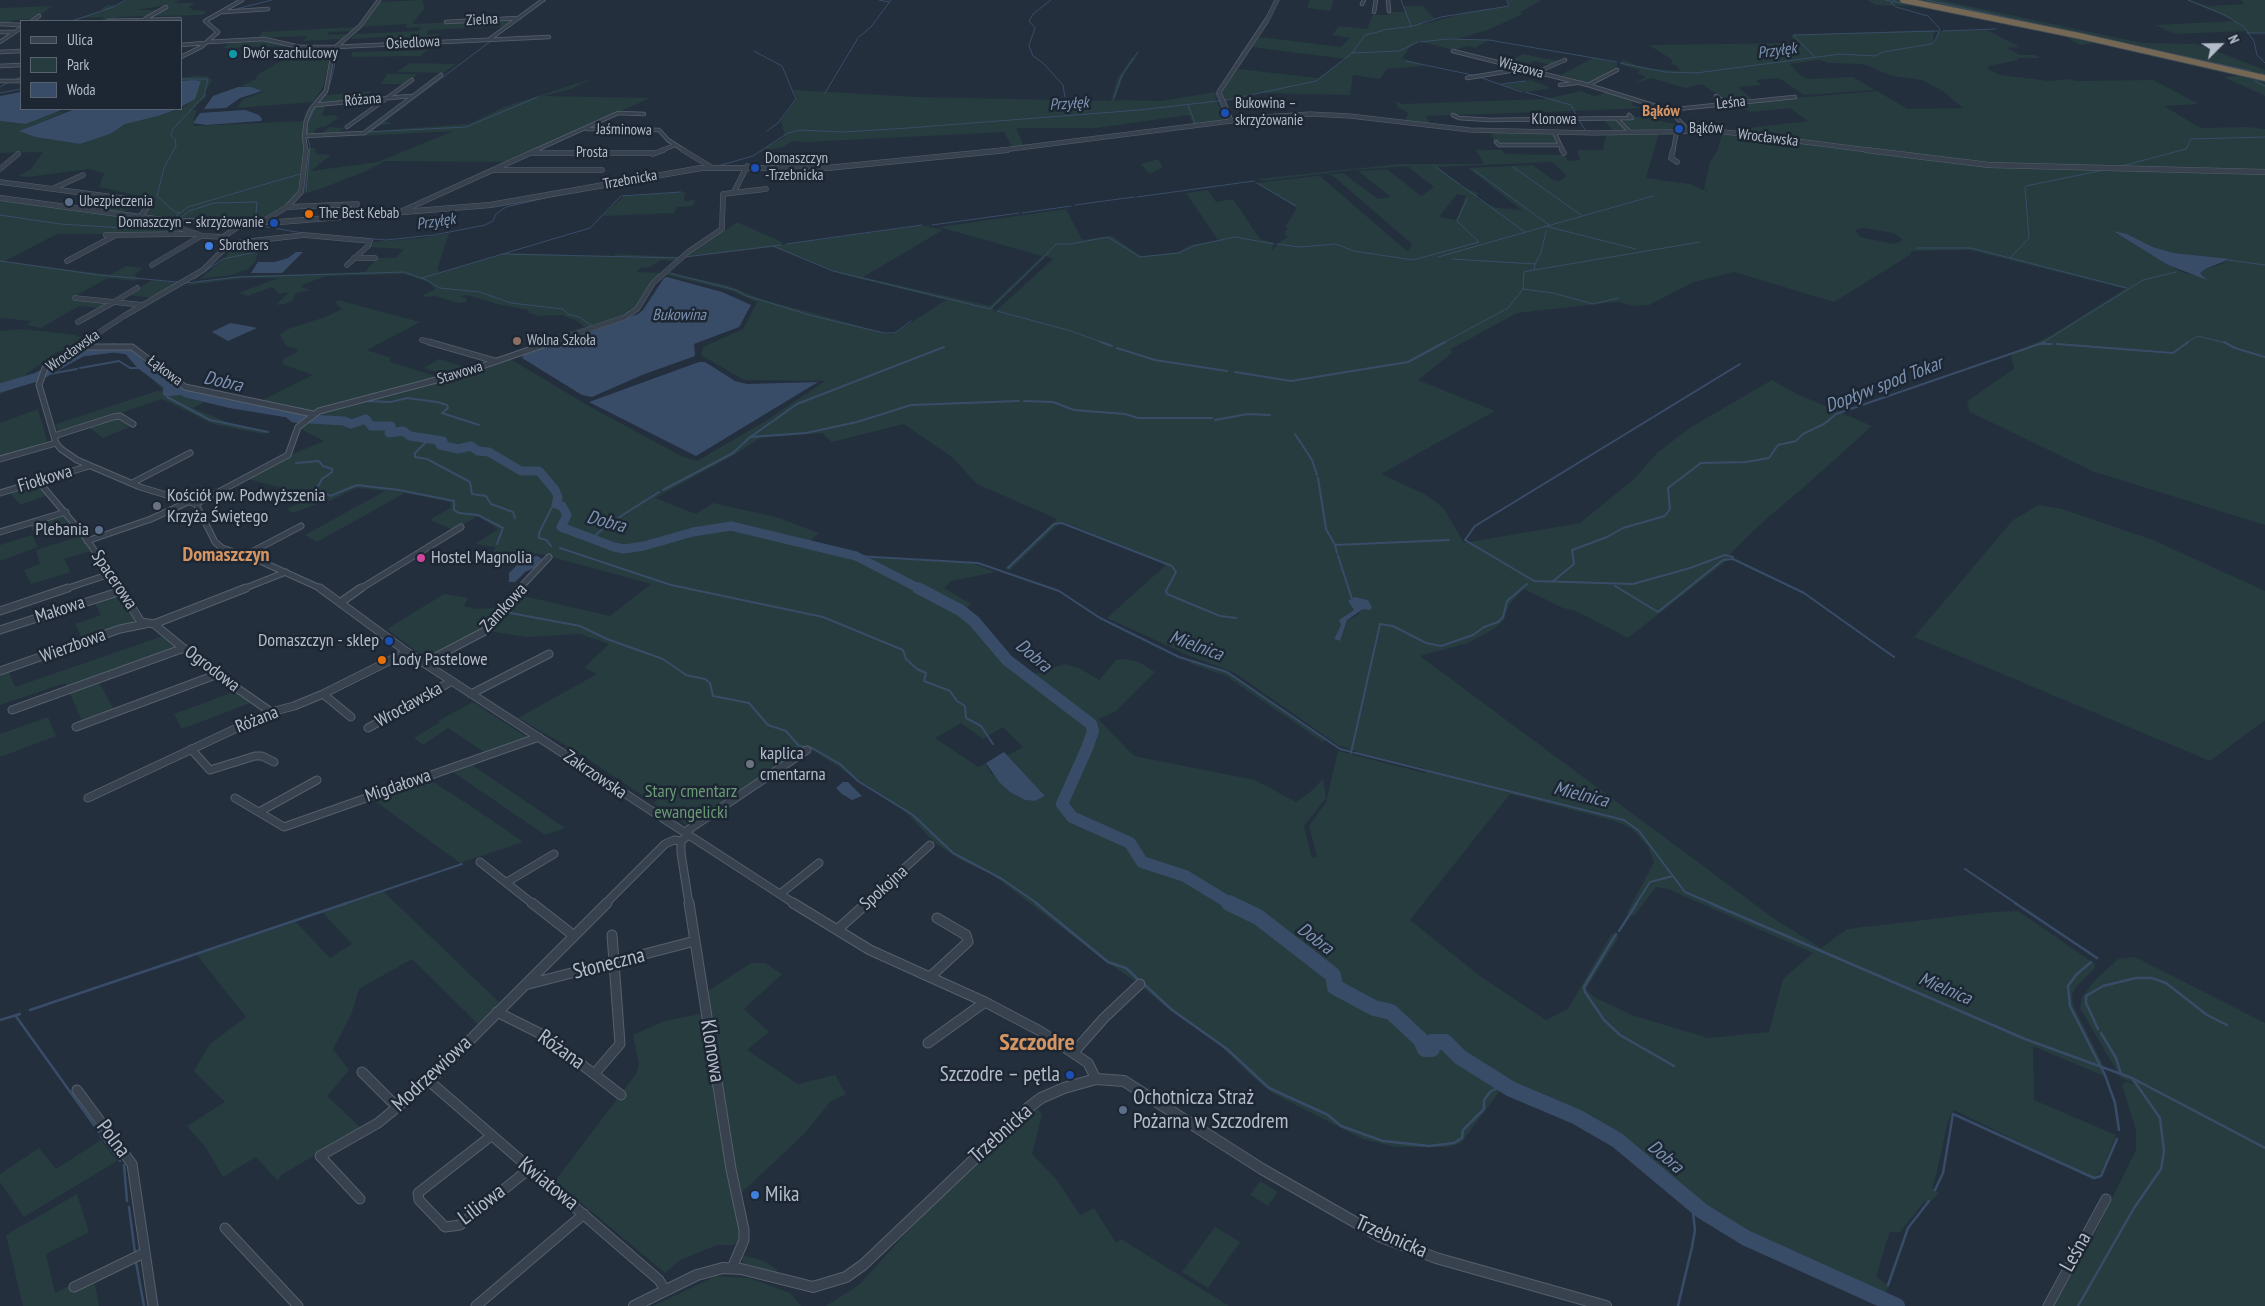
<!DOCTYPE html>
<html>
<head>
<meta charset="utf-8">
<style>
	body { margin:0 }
	#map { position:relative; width:2265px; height:1306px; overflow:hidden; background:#242f3e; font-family:"PT Sans Narrow",sans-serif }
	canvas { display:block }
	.legend { position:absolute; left:20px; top:20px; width:162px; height:90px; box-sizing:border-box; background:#1d2633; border:1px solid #59626f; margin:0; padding:6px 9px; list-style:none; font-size:15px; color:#b4bcc9 }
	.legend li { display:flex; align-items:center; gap:10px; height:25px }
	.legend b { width:25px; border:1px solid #59626f }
	.north { position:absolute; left:2195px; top:20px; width:50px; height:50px; -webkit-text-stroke:4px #1d2633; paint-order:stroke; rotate:67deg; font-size:14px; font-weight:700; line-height:20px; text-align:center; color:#b4bcc9 }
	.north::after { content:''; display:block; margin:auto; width:18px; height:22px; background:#b4bcc9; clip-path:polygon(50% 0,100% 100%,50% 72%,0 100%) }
</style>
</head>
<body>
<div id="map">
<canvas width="2265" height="1306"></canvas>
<ul class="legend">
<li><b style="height:6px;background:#38414e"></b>Ulica</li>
<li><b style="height:14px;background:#263c3f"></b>Park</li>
<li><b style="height:14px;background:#394c67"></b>Woda</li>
</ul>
<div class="north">N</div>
</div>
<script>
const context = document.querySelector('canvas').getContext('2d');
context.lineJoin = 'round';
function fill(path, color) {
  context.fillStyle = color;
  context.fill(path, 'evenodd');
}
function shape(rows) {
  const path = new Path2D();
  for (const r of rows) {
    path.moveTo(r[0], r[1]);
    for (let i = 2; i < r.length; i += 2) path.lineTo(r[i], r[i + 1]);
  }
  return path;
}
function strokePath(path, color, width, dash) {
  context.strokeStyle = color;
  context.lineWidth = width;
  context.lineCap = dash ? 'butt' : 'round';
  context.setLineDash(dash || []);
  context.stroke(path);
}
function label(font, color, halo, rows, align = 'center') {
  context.font = font + ' "PT Sans Narrow",sans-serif';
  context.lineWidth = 5;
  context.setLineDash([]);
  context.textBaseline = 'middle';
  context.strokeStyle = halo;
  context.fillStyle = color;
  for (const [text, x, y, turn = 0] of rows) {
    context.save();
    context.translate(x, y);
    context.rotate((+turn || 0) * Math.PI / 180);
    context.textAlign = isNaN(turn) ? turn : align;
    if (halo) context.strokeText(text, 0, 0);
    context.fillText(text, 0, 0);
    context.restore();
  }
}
fill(shape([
	[127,0,179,0,174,3,195,3,188,8,192,8,191,10,207,11,202,15,152,16,167,5,136,10,160,10,150,16,118,17,112,21,99,21,104,17,84,18,73,21,104,10,101,9,107,5,116,5,110,8,112,8],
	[422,0,425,8,412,24,517,19,508,26,429,30,426,35,440,34,437,37,394,40,391,43,382,44,385,37,350,39,356,34,418,31,421,27,406,28,407,24,360,27,379,2],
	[1310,0,1334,0,1330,11,1307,8],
	[1508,0,1542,0,1519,13,1523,14,1487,30,1461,38,1418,42,1411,46,1402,58,1425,66,1387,69,1380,79,1353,75,1350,95,1261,93,1224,100,1222,92,1238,69,1318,78,1346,59,1251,47,1259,37,1341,47,1350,38,1332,35,1339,26,1367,29,1373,15,1387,15,1387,12,1406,12,1403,6,1423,6,1434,18,1421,23,1423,24,1474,11,1510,6],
	[1867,0,1898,0,1954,11,2265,79,2265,83,2256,81,2265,84,2265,96,2224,77,2237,76,2094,43,2080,45,2066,37,1938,11,1913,6,1876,5],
	[1914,0,1940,0,2142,43,2197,44,2265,70,2265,76,2087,35],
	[2187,0,2209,6,2244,4,2241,0,2265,0,2265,33,2248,33,2246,31,2175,34,2155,25,2235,21],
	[53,6,34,19,14,20,6,25,0,24,0,8],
	[362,21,354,31,329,32,328,35,347,34,342,39,304,41,307,36,258,38,262,32,356,27],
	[1934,30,1933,43,1925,45,1934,43,1940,31,1987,30,2020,47,2007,48,2020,55,2034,55,2040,58,2017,58,2018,60,1988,66,1989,70,2000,75,2049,81,2070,79,2075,81,2153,80,2199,104,2164,106,2201,128,2248,127,2265,129,2265,525,2092,471,1970,412,1967,401,2014,369,2011,354,2048,337,2125,289,1970,250,1911,251,1911,254,1897,263,1834,302,1734,272,1694,282,1649,305,1632,306,1620,302,1607,303,1517,313,1451,349,1452,353,1418,380,1495,411,1381,474,1426,495,1436,502,1444,509,1464,543,1580,523,1634,479,1657,453,1691,427,1772,380,1797,394,1872,426,1804,487,1764,521,1729,555,1729,559,1628,638,1576,611,1563,608,1524,589,1509,605,1504,620,1494,629,1468,643,1420,656,1776,920,1821,948,1847,929,1992,912,2018,911,2095,964,2095,968,2075,988,2072,995,2073,1005,2103,1065,2104,1076,2033,1046,2034,1100,2116,1135,2102,1171,2095,1177,2088,1176,1954,1110,1948,1121,1936,1176,1932,1187,1939,1193,1930,1202,1924,1202,1900,1232,1890,1232,1887,1240,1876,1277,1889,1286,1885,1294,1748,1233,1704,1206,1652,1161,1609,1130,1512,1083,1499,1092,1461,1143,1448,1147,1395,1147,1363,1139,1274,1094,1255,1079,1213,1039,1165,1006,1135,981,1108,963,993,875,961,860,935,843,901,807,812,750,804,749,688,826,653,803,657,800,651,795,645,797,577,752,518,718,597,674,584,668,609,644,580,634,527,637,488,631,519,595,610,616,651,584,541,554,493,553,495,547,475,544,498,529,478,516,453,530,430,520,450,508,451,502,405,493,317,542,305,535,385,491,357,488,329,501,318,490,285,489,248,479,288,456,324,441,299,428,320,412,503,360,512,360,587,405,683,457,697,461,764,422,825,381,744,380,701,355,703,347,743,329,757,302,729,290,666,275,669,273,727,285,758,298,892,335,946,300,841,274,774,247,686,257,737,222,784,243,781,244,782,245,922,225,943,230,863,277,990,306,1042,256,939,227,1066,209,1082,240,1112,236,1141,256,1178,252,1191,245,1218,240,1186,193,1208,190,1216,202,1233,199,1260,239,1274,243,1271,251,1281,241,1288,237,1284,233,1288,228,1285,227,1297,208,1256,183,1343,173,1378,199,1391,197,1358,171,1387,169,1421,196,1434,187,1408,167,1413,166,1353,170,1263,181,1257,179,1399,164,1484,164,1476,150,1502,150,1505,154,1564,155,1568,161,1580,160,1577,150,1603,150,1606,135,1604,133,1659,133,1646,178,1690,184,1710,193,1704,189,1710,162,1717,151,1723,131,1808,121,1790,108,1750,112,1734,103,1877,91,1908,109,1963,108,1943,91,1922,80,1892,76,1863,64,1829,63,1819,60,1790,64,1800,75,1808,79,1853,77,1875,90,1804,95,1779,78,1756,80,1761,85,1738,87,1753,100,1729,103,1702,84,1685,88,1651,78,1633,84,1646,77,1637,73,1640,70,1621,65,1621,61,1624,60,1638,66,1654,69,1681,71,1675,65,1670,64,1673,62,1671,59,1649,45,1795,43,1791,35],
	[1552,162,1567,176,1559,181,1553,180,1533,165,1468,168,1522,210,1498,208,1489,205,1476,198,1478,193,1465,188,1437,167],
	[1331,174,1412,244,1408,252,1320,176],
	[1457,194,1466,196,1456,220,1439,217],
	[1862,228,1894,233,1903,240,1894,244,1860,237,1855,230],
	[2114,232,2127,234,2153,247,2174,253,2229,259,2222,264,2205,269,2200,273,2205,277,2184,273,2168,265],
	[1046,256,1053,259,995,312,993,308],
	[904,424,953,458,977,484,1057,519,1005,568,1010,570,1062,521,1167,564,1107,618,1190,656,1235,673,1338,745,1360,753,1427,769,1425,773,1338,751,1326,802,1309,826,1317,857,1312,858,1304,826,1326,798,1323,779,1310,792,1296,802,1255,780,1134,756,1098,719,1115,712,1155,672,1139,662,1123,659,1116,660,1099,680,1079,668,1064,664,1026,677,1004,659,997,649,962,613,971,604,944,588,951,581,996,572,972,563,860,557,730,527,695,533,666,542,632,549,623,550,602,544,631,547,666,540,693,531,730,525,809,542,819,533,776,517,713,503,696,514,655,498,734,455,760,438,822,433,832,442],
	[1355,597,1368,600,1358,615,1347,620,1340,641,1334,639,1346,615,1354,610,1348,601],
	[961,723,983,739,1003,727,1023,747,1008,755,1004,752,1045,796,1035,801,1025,800,1010,792,990,772,986,763,978,767,935,738],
	[1510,794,1615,821,1632,829,1648,847,1654,862,1627,913,1634,916,1656,887,1668,889,1813,953,1783,979,1769,1032,1708,1038,1632,1015,1594,997,1586,989,1619,937,1612,933,1568,1009,1546,1020,1480,976,1410,920],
	[264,40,292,46,223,48,232,41],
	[1437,40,1462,39,1489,40,1475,48,1467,46,1454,50,1421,42],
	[427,50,421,56,351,57,352,52],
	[1523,54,1547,59,1560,61,1551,65,1535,61,1521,67,1506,63],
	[330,57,323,87,313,102,237,108,243,99,264,92,241,86,256,79,257,75,284,59],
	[1132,57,1136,58,1126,70,1114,100,1162,101,1215,92,1216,101,1227,119,1193,124,1189,115,1096,128,1016,128,1024,147,1013,148,1004,132,807,142,795,141,790,142,784,147,768,150,765,148,785,137,781,121,797,98,794,90,917,97,1111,101,1117,79],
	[1593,58,1617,63,1617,69,1588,83,1567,79,1570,78,1561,75],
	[410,63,456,64,443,73,397,72],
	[387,74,418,74,404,84,381,84],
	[194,76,209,76,208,78,212,80,205,92,207,96,192,110,197,110,193,120,194,126,303,121,305,112,312,106,319,104,327,95,371,91,369,99,326,104,322,116,336,115,338,118,325,127,316,128,314,133,322,133,330,127,345,128,339,132,363,132,358,136,302,134,305,172,309,148,315,148,316,154,331,155,311,171,378,162,453,131,362,136,376,124,385,121,392,124,380,125,373,131,469,124,504,107,594,78,571,89,543,96,650,98,508,162,385,161,366,171,320,189,298,195,287,205,259,221,166,223,187,233,182,234,57,234,5,261,110,275,126,266,143,268,134,275,138,278,135,281,108,278,71,298,108,302,101,308,79,306,41,328,26,325,32,321,0,318,0,195,105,210,125,201,137,202,143,203,123,212,145,216,154,199,99,187,104,173,89,169,27,177,18,176,30,170,43,152,0,153,0,121,26,124,54,113,67,111,20,131,35,137,80,144,110,134,124,124,135,120,158,116,181,109,188,104,193,80,181,81,181,78],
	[1531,80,1551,88,1527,92,1502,85],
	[1581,91,1594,96,1608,92,1634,101,1631,103,1634,106,1643,108,1574,111,1571,105,1573,111,1426,116,1430,124,1405,120,1409,113,1397,107,1398,106,1395,101,1403,104,1545,99],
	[1632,117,1649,117,1654,120,1681,125,1684,128,1614,132,1604,120],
	[1490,131,1554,133,1559,144,1501,145,1494,141],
	[1158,159,1163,167,1150,174,1141,164],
	[685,192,684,201,695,200,693,206,677,207,674,213,602,216,624,196],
	[449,233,437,270,440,271,435,274,507,253,614,256,616,254,680,257,678,261,661,260,650,267,640,268,637,272,663,273,647,288,637,308,632,312,563,337,556,335,585,327,575,320,561,315,538,316,529,313,528,310,497,304,468,295,461,296,467,299,466,302,458,303,435,296,426,297,423,295,435,289,428,282,404,274,327,276,304,284,301,287,310,290,296,293,292,301,284,304,276,305,289,292,279,294,272,287,248,296,239,293,278,278,244,278,183,286,198,281,240,276,365,272,377,258,396,258,404,249,369,247,373,242,423,238],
	[253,242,259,251,255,262,248,269,232,275,200,279,226,257,232,246],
	[152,280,179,283,153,298,128,295],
	[338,300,420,322,367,350,391,358,389,361,391,362,438,377,334,403,310,413,259,402,313,375,282,364,284,358,296,353,298,349,286,346,280,334,288,329,325,317,342,309,335,303],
	[24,329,75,335,83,339,69,348,57,352,26,374,28,383,0,394,0,331],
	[98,348,98,352,87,352,66,365,45,374,50,366,72,352,80,349],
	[139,354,183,388,308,416,302,420,292,419,283,413,251,410,209,400,193,408,227,422,270,432,263,434,213,424,162,399,58,434,56,424,157,391,165,392,128,356],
	[439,359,468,368,446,375,424,368],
	[38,409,48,444,0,458,0,423],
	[118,418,132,426,103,438,88,427],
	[34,485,48,495,20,505,10,493],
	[313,497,322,502,293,513,286,509],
	[2039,505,2062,509,2153,540,2265,591,2265,720,2210,761,1914,637,2013,520],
	[61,515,64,516,69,524,34,534,30,524],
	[32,535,38,547,0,561,0,545],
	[81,536,91,551,64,559,71,572,31,584,24,570,40,564,36,550],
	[120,592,139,621,83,640,75,624,101,615,94,601],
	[444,594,468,598,464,606,476,609,496,608,489,623,478,634,431,658,423,656,387,629],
	[163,636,179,648,97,678,115,712,83,723,65,683,0,705,0,673,8,670,15,687],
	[1193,660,1230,673,1325,740,1323,742,1226,676,1189,663],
	[236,691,253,702,182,729,174,714],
	[473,702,530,739,487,754,448,728,423,745,414,738,440,722,438,721],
	[48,717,56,736,0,757,0,734],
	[469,763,484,773,565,828,545,835,450,770],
	[427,778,480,812,523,842,460,863,371,798],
	[383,891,501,1004,479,1025,412,959,359,989,351,1015,333,1049,349,1070,327,1096,361,1128,281,1175,278,1181,256,1157,223,1177,206,1148,187,1126,225,1102,194,1071,210,1044,246,1017,197,955,296,922,330,958,352,944,322,912],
	[2135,957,2265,1023,2265,1306,2054,1306,2090,1243,2136,1150,2136,1130,2122,1085,2125,1082,2138,1085,2121,1078,2080,1008,2082,997,2096,979,2118,959],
	[751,963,765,963,782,974,744,1009,769,1032,747,1050,798,1084,835,1075,846,1094,830,1102,805,1133,733,1201,740,1229,739,1242,733,1245,717,1245,680,1260,665,1273,555,1181,636,1074,639,1064,633,1035,664,1021,711,1012,708,991],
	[1037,1109,1042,1114,1032,1154,1057,1180,1080,1215,1094,1208,1116,1243,1121,1239,1229,1306,826,1306,859,1285,939,1197],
	[101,1140,117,1161,24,1217,0,1182,0,1174,39,1148,56,1169],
	[1260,1181,1278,1192,1268,1206,1250,1195],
	[77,1194,89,1232,46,1254,55,1293,93,1273,99,1306,23,1306,6,1235],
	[1215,1227,1240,1242,1208,1288,1182,1272],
	[742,1255,764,1261,778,1270,775,1272,743,1263],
	[716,1276,749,1278,790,1293,801,1306,653,1306]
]), '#263c3f');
fill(shape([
	[193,80,201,81,195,99,181,107,181,81],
	[238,87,251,87,262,91,240,98,226,108,204,109,213,96],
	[21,92,21,109,64,109,26,124,0,121,0,96],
	[75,109,178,109,158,116,125,124,110,134,80,144,35,137,19,131],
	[245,110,259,115,262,119,261,121,206,125,193,123,200,113],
	[2113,231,2127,234,2153,247,2174,253,2230,259,2205,269,2200,273,2207,280,2168,265],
	[296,252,303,252,282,273,251,273,258,262,275,262,288,258],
	[667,277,722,292,751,305,739,327,694,344,695,356,642,375,592,397,582,395,522,358,524,355,638,314,643,310,664,278],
	[230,323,248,326,257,328,228,341,212,332],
	[699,362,705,362,735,381,747,384,818,382,696,456,589,402],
	[537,556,542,559,534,568,525,572,515,582,509,582,509,573,523,559],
	[1355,597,1368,600,1372,607,1370,610,1363,609,1347,620,1340,641,1334,639,1341,625,1339,620,1354,610,1348,601],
	[1004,752,1045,796,1035,801,1025,800,1010,792,999,782,986,763],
	[843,782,848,782,862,796,852,800,842,794,836,788]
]), '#394c67');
strokePath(shape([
	[879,0,889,2],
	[1401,0,1411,26],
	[1885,0,1901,3],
	[1895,0,1891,3,1896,7,1928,16,1940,29,1935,41],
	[1927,0,2251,71],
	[2188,0,2225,15,2244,27,2254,41,2257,55,2265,63],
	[232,10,272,0],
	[72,21,113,7,126,0],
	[1383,30,1413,26,1441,17,1509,6,1507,0],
	[1943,31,1996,29],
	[2247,33,2265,33],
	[859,37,871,27,891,0],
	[494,38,546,0],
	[1420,42,1448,39,1489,40,1617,62],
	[1029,45,1035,28,1029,21,1033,14,1051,0],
	[1029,46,1033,56,1043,63,1063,85,1065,97],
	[1244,50,1266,17],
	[754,51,782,66,796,99,778,123,767,131],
	[1352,53,1399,51,1418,42],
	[1815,57,1793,35,1938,31],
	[1406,61,1477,76],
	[1620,63,1665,72,1696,73,1840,54,1875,56,1883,52,1931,44,1935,41],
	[334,68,335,61],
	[2261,73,2264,74],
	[1479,77,1522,92],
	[181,79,208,79,204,96,200,100],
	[2255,79,2259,80],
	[14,80,21,77],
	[2255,81,2265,86],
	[1502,84,1525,81],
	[0,87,9,82],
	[1525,92,1571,105,1578,118],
	[0,93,21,89],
	[327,93,334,69],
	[825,93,858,38],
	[1114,98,1121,77,1138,52],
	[1225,100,1232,118],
	[318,104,326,95],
	[1065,105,1067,116],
	[1188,105,1195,123,1198,124],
	[1225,120,1227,119,1216,94,1243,51],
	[1579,120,1586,131],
	[371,131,491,41],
	[366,132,466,127,538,97],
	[308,134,307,124,316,106],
	[307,136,310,146],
	[173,138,171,135,173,129,199,101],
	[175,139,176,146,164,168,157,196,175,212,180,213,176,216,179,219],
	[718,166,753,156,788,133,800,130,843,132,908,128,1139,110,1227,100,1316,81,1352,53,1365,35,1382,31],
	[2122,166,2186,149,2191,139,2265,137],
	[1436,167,1525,232],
	[1513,167,1581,215],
	[1474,170,1549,225],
	[1257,183,1296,206],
	[2026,186,2104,170],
	[306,191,310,147],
	[1137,197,1254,181],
	[1075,205,1134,197],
	[180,213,188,207,300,174],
	[1022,213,1071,206],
	[0,215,60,224,125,228,169,226],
	[179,219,189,211,214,203,257,202,255,225,303,233],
	[932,225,1019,213],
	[1545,226,1636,249],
	[336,236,386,240,434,235,485,225,493,221,496,214,506,207,545,198],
	[786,244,922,225],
	[1277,244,1299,247,1336,244,1354,251,1413,260,1479,242,1457,221,1467,199],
	[773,246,833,271,990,309,1044,257],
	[1917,248,1971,248,2127,288],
	[502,254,680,258],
	[1045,256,1056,244,1071,244,1108,237,1140,257,1179,253,1193,246,1235,237,1274,244],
	[685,257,781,245],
	[1438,257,1653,196],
	[2010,258,2029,238,2025,187],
	[1452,259,1535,264,1541,253,1546,231],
	[2228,260,2265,265],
	[0,261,99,275,178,282],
	[1534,270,1700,242],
	[670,273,736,290,747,296,813,316,884,333,895,333,911,321],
	[422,278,590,228,621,196,681,192],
	[194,279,223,259,270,249],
	[186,283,238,277,404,272,427,280,440,288,480,292,511,303,563,309,568,314,579,317,592,326],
	[1523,289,1553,293,1593,304,1619,298],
	[997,311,1071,331,1104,343],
	[1443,343,1508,308,1523,289,1524,272,1534,270,1535,264],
	[2042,343,2143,280,2176,272],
	[2186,343,2198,336,2226,343]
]), '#394c67', 1);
strokePath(shape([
	[1101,342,1112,346],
	[2224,342,2235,348,2265,357],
	[2041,344,2052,344],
	[2057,344,2173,353,2188,342],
	[1117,348,1155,360,1227,371],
	[80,368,119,361,130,368,145,368],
	[1235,372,1291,381,1408,362,1445,342],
	[38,376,77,369],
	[167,392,167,397,210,420,268,432],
	[365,401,391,402,407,398,437,402,447,405,448,408,442,413,479,425],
	[1024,401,1053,402,1074,410,1125,414,1138,418,1212,418],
	[1215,420,1248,414,1270,415],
	[1295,434,1312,460,1317,475],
	[750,437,806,433,857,422,911,405,1019,401],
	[426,438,426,442,415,453,415,457,427,459,470,482,472,494,486,496,491,504,513,512,515,518],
	[296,463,319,461,323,466,332,469,332,472,322,479,317,488,330,496,357,485,399,490,454,501,454,510,459,513,478,515,503,528,497,544],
	[1318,478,1326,529,1335,545,1449,540],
	[663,490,733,453,749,438,797,404,944,347],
	[591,539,610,523,659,492],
	[1335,545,1337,553],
	[551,546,546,540,539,538,539,533,552,507,556,504],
	[560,548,671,585,823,617,903,650,906,659,917,669,926,673,924,681,950,691,957,701,965,706,966,718,981,726,993,744],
	[856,556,978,563,1059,591,1100,618,1179,657,1227,672,1340,749,1624,820,1639,831,1685,892,1713,904],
	[1338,556,1352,599],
	[1733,557,1725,555,1690,568,1633,584,1534,581,1465,540,1475,526,1740,364],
	[1008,568,1054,524,1062,523,1172,566,1176,572,1166,591,1167,594,1220,616,1236,618],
	[1552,582,1574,564,1572,550,1607,537,1623,528,1665,516,1670,509,1668,488,1701,463,1746,462,1769,458,1778,445,1796,441,1803,434,1824,424,1836,414,2045,342],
	[1615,586,1658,612,1723,560,1733,559,1804,593,1894,657],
	[505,612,580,626,607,639,663,659,686,675,705,679,710,683,713,696,749,703,768,725,786,731,799,746,812,748,840,764,858,781,913,815,953,853,1002,879,1038,904],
	[91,643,124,631],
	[1351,753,1380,624,1393,626,1426,643,1441,646,1473,635,1484,627,1498,622,1503,617,1507,601,1527,584],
	[1965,869,2017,904],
	[344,904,462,864],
	[1636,904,1650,882,1673,876]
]), '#394c67', 2);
strokePath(shape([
	[1036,903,1108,962,1126,968,1141,982],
	[1710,903,2025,1039,2132,1078,2265,1148],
	[2015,903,2097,958],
	[1619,931,1637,903],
	[1616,934,1584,987,1585,992,1604,1020,1620,1035,1674,1066],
	[2091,962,2076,975,2068,986,2070,1006,2105,1075,2115,1103,2119,1130],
	[1144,984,1172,1010,1227,1049,1269,1088,1328,1115,1341,1126,1383,1141,1429,1146,1454,1143,1462,1138,1463,1130,1484,1109,1484,1100,1490,1092,1503,1085],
	[30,1010,347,903],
	[15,1015,99,1132],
	[0,1020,20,1014],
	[2098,1029,2086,1003,2086,996,2103,986,2136,978,2152,978,2166,983,2207,1015,2227,1025],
	[2101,1033,2116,1058,2121,1074],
	[101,1136,120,1161],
	[124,1165,127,1201],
	[1935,1190,1943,1173,1953,1114,2094,1178,2101,1176,2117,1139],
	[129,1207,135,1253],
	[136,1262,144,1306],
	[1888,1285,1908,1228,1929,1201],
	[1678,1306,1692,1247,1695,1230,1693,1213,1696,1206],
	[2078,1306,2134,1208,2161,1169,2164,1151,2160,1118,2132,1078]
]), '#394c67', 2.5);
strokePath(shape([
	[0,388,37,377,82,352,114,348,128,350,141,365,169,386,167,392,182,390,186,393,227,403,288,413,294,418,344,421,351,424,366,419,371,426,391,426,389,433,403,431,410,436,443,441,440,445,458,449,471,446,478,451,489,452,521,471,539,471,555,490,558,497,556,504,562,506,567,515,561,527,614,547,624,549,644,546,693,532,731,526,856,556,920,589]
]), '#394c67', 9);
strokePath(shape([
	[918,588,960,610,974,621,1007,660,1091,724,1093,731,1087,748,1062,804,1072,817,1130,843,1142,862,1185,876,1231,904]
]), '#394c67', 12);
strokePath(shape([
	[1229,903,1258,917,1333,975,1335,987,1374,1008,1391,1012,1421,1040,1425,1049,1432,1049,1432,1042,1445,1042,1460,1057,1511,1089,1577,1117,1617,1140,1702,1211,1746,1238,1897,1306]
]), '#394c67', 16);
const minorFar4 = shape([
	[1388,0,1389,11],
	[1362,4,1364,0],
	[223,12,268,9],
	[1374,12,1376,0],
	[145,19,166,7],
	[32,21,39,16],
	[108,21,180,19],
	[446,22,519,18],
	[0,24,21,25],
	[0,32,15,32],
	[491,38,543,0],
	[0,42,21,28],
	[208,42,264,39,300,47,334,47,549,37],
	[181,45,205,43],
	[337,46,360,26,379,0],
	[1453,51,1588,85,1659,107,1673,114,1688,130],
	[0,52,21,51],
	[181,57,201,47,218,32,205,21,242,0],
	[0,66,21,65],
	[1537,72,1565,60],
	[1467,78,1521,69],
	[0,81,21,81],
	[1560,85,1575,83],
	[1588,85,1617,70],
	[1716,96,1726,103],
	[315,105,410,96],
	[1667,110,1795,97],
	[1453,115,1459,118,1490,120,1632,118,1629,115],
	[1617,119,1630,132],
	[347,127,412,80],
	[587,129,659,130,668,140,685,151],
	[1554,132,1563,151],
	[304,136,364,133,441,75],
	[1496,142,1499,145,1559,145],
	[306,151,304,137,306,121,311,109,326,91,334,47],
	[534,151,618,113,644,114],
	[660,151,675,145],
	[1673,151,1677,130]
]);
const minorFar3 = shape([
	[683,150,711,167],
	[1562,150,1564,153],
	[1673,150,1671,158,1677,162],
	[533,153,656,153],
	[653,154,664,150],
	[0,169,18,154],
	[495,170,602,170],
	[0,182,151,202,140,217],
	[52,189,83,175],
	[734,192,747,166],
	[287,207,357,204,348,216],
	[400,212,537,150],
	[262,222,287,207,301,192,306,150],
	[168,224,203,236,223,237],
	[106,235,194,234],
	[223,237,245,222],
	[225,244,304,235,370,241,368,246,347,265],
	[354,258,375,258],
	[67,261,114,236],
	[152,265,201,236],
	[137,288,114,302,143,305],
	[75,298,114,302,78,322],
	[422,340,433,343],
	[83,343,124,316,203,270,223,250,223,237],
	[549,343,625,317,637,309,653,283,688,252,722,229,723,194,766,189]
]);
const minorFar2 = shape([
	[85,342,45,368,39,385,56,443,61,449,77,460,140,487,196,504,215,542,222,548,260,561,322,589],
	[429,342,495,361],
	[78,347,132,347,185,387,313,414],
	[54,436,113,417,120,416,133,424],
	[0,459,56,443],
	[39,482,86,538,120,589],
	[132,483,190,453],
	[0,493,89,466],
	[196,504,288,455,298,427,319,411,459,374,552,342],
	[0,532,66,512],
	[87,541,151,519,190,501],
	[244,556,301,526],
	[65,589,110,574],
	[243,589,286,572],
	[360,589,461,527],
	[519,589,549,557]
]);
const minorFar1 = shape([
	[119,588,141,622,154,624,246,588],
	[320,588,407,652,795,904],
	[341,602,361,588],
	[0,611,68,588],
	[154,624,205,666,271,712],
	[0,630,121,591],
	[424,663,485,631,520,588],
	[0,671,120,629,145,624],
	[323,694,351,717],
	[471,694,549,654],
	[12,710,184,648],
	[76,727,218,674],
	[368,728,452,681],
	[191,749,210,770,255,756,262,756,274,762],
	[88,798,271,712,294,706,323,694,407,652],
	[235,798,284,827,539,737],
	[259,812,317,780],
	[685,832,807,750],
	[689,835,681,841,681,853,689,904],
	[480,862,533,904],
	[507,882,554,854],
	[780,894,819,863],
	[605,904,665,844,674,840,681,841],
	[865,904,930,845]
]);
const minor = shape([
	[532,903,573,935],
	[689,903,731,1169,744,1230,744,1240,732,1268],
	[793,903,870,950,985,1002,1040,1031,1088,1063,1096,1079],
	[837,930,867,903],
	[930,977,968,942,966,935,937,918],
	[525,985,695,941],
	[497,1012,545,1036,621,1095],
	[928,1043,985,1002],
	[1074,1052,1104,1018,1140,984],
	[362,1072,397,1107],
	[595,1073,620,1044,612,935],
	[429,1081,659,1280,665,1290],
	[77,1090,132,1164,153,1306],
	[491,1136,418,1193,419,1200,445,1227,460,1225,529,1169],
	[360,1199,320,1156,378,1123,429,1081,607,903],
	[225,1228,298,1306],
	[74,1287,144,1253],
	[476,1306,584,1214],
	[2048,1306,2106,1199]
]);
const tertiaryFar2 = shape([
	[1231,121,1219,92,1267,20,1277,0],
	[995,151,1263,117,1310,114,1350,116,1470,130,1595,133,1717,131,1876,151]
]);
const tertiaryFar1 = shape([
	[1866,150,1989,165,2265,172],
	[0,198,170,221,279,222,490,205,701,168,827,168,1007,150]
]);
const tertiary = shape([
	[634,1306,697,1275,723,1268,741,1269,813,1287,846,1277,863,1265,1028,1108,1041,1098,1064,1088,1096,1079,1124,1081,1262,1169,1381,1237,1436,1258,1606,1306]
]);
const motorway = shape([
	[1903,0,2080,36,2265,78]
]);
strokePath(minorFar4, '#565f6c', 4.5);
strokePath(minorFar3, '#565f6c', 5.5);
strokePath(minorFar2, '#565f6c', 7);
strokePath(minorFar1, '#565f6c', 9);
strokePath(minor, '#565f6c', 11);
strokePath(tertiaryFar2, '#565f6c', 5);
strokePath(tertiaryFar1, '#565f6c', 6);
strokePath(tertiary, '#565f6c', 12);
strokePath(motorway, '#434c59', 7);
strokePath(minorFar4, '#38414e', 3);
strokePath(minorFar3, '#38414e', 4.5);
strokePath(minorFar2, '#38414e', 5);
strokePath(minorFar1, '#38414e', 7);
strokePath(minor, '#38414e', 9);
strokePath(tertiaryFar2, '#38414e', 4);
strokePath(tertiaryFar1, '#38414e', 5);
strokePath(tertiary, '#38414e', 10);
strokePath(motorway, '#746855', 5.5);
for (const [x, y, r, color] of [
	[233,54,5,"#0f9aa8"],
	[1225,113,5,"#1a4fb4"],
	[1679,129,5,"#1a4fb4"],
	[755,168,5,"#1a4fb4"],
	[69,202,5,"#5c6f8a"],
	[309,214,5,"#e8710a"],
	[274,223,5,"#1a4fb4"],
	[209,246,5,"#3f7fe0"],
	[517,341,5,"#8d6e63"],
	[157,506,5,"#6b7280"],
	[99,530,5,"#5c6f8a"],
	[421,558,5,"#d1479c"],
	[389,641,5,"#1a4fb4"],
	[382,660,5,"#e8710a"],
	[750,764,5,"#6b7280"],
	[1070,1075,5,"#1a4fb4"],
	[1123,1110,5,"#5c6f8a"],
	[755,1195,5,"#3f7fe0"]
]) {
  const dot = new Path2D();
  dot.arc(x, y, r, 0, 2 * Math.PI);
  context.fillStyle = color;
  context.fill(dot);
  strokePath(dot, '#1d2633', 2);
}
label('15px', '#b4bcc9', '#1d2633', [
	["Zielna",482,20,-3],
	["Osiedlowa",413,43,-3],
	["Wiązowa",1521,68,15],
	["Różana",363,100,-5],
	["Leśna",1731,103,-6],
	["Klonowa",1554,120],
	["Jaśminowa",624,130,1],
	["Wrocławska",1768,138,7],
	["Prosta",592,153],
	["Trzebnicka",630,180,-10],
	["Wrocławska",73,351,-35],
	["Łąkowa",165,371,37],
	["Stawowa",460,373,-17]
]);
label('15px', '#b4bcc9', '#1d2633', [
	["Dwór szachulcowy",243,54],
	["Bukowina –",1235,104],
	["skrzyżowanie",1235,121],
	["Bąków",1689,129],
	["Domaszczyn",765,159],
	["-Trzebnicka",765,176],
	["Ubezpieczenia",79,202],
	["The Best Kebab",319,214],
	["Domaszczyn – skrzyżowanie",264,223,"right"],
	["Sbrothers",219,246],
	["Wolna Szkoła",527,341]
], 'left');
label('italic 16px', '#7c92b1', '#1d2633', [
	["Przyłęk",1777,51,-8],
	["Przyłęk",1069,104,-4],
	["Przyłęk",436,222,-9],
	["Bukowina",679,315]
]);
label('bold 16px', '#d59563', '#1d2633', [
	["Bąków",1661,111]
]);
label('18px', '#b4bcc9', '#1d2633', [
	["Fiołkowa",45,479,-17],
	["Spacerowa",114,580,56],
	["Zamkowa",504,608,-47],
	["Makowa",60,610,-18],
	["Wierzbowa",73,646,-20],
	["Ogrodowa",212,669,37],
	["Wrocławska",409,705,-29],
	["Różana",257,720,-22],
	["Zakrzowska",595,775,34],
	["Migdałowa",398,786,-19],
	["Spokojna",884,888,-42]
]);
label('18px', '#b4bcc9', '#1d2633', [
	["Kościół pw. Podwyższenia",167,496],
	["Krzyża Świętego",167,517],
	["Plebania",89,530,"right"],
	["Hostel Magnolia",431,558],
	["Domaszczyn - sklep",379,641,"right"],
	["Lody Pastelowe",392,660],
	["kaplica",760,754],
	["cmentarna",760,775]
], 'left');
label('18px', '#6b9a76', '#1d2633', [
	["Stary cmentarz",691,792],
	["ewangelicki",691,813]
]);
label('italic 19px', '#7c92b1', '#1d2633', [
	["Dobra",223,382,13],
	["Dopływ spod Tokar",1884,385,-21],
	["Dobra",606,522,15],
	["Mielnica",1196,646,20],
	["Dobra",1033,656,40],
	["Mielnica",1581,795,14],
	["Dobra",1315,939,37],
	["Mielnica",1945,989,23],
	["Dobra",1665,1157,40]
]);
label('bold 20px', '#d59563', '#1d2633', [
	["Domaszczyn",226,555]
]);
label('21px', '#b4bcc9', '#1d2633', [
	["Słoneczna",609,964,-14],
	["Różana",561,1050,35],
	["Klonowa",712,1051,81],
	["Modrzewiowa",432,1074,-43],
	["Trzebnicka",1001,1134,-42],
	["Polna",113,1139,53],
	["Kwiatowa",548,1184,39],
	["Liliowa",482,1205,-37],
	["Trzebnicka",1391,1237,24],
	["Leśna",2076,1252,-61]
]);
label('21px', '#b4bcc9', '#1d2633', [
	["Szczodre – pętla",1060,1075,"right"],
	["Ochotnicza Straż",1133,1098],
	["Pożarna w Szczodrem",1133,1122],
	["Mika",765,1195]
], 'left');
label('bold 24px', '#d59563', '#1d2633', [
	["Szczodre",1037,1043]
]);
</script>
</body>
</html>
